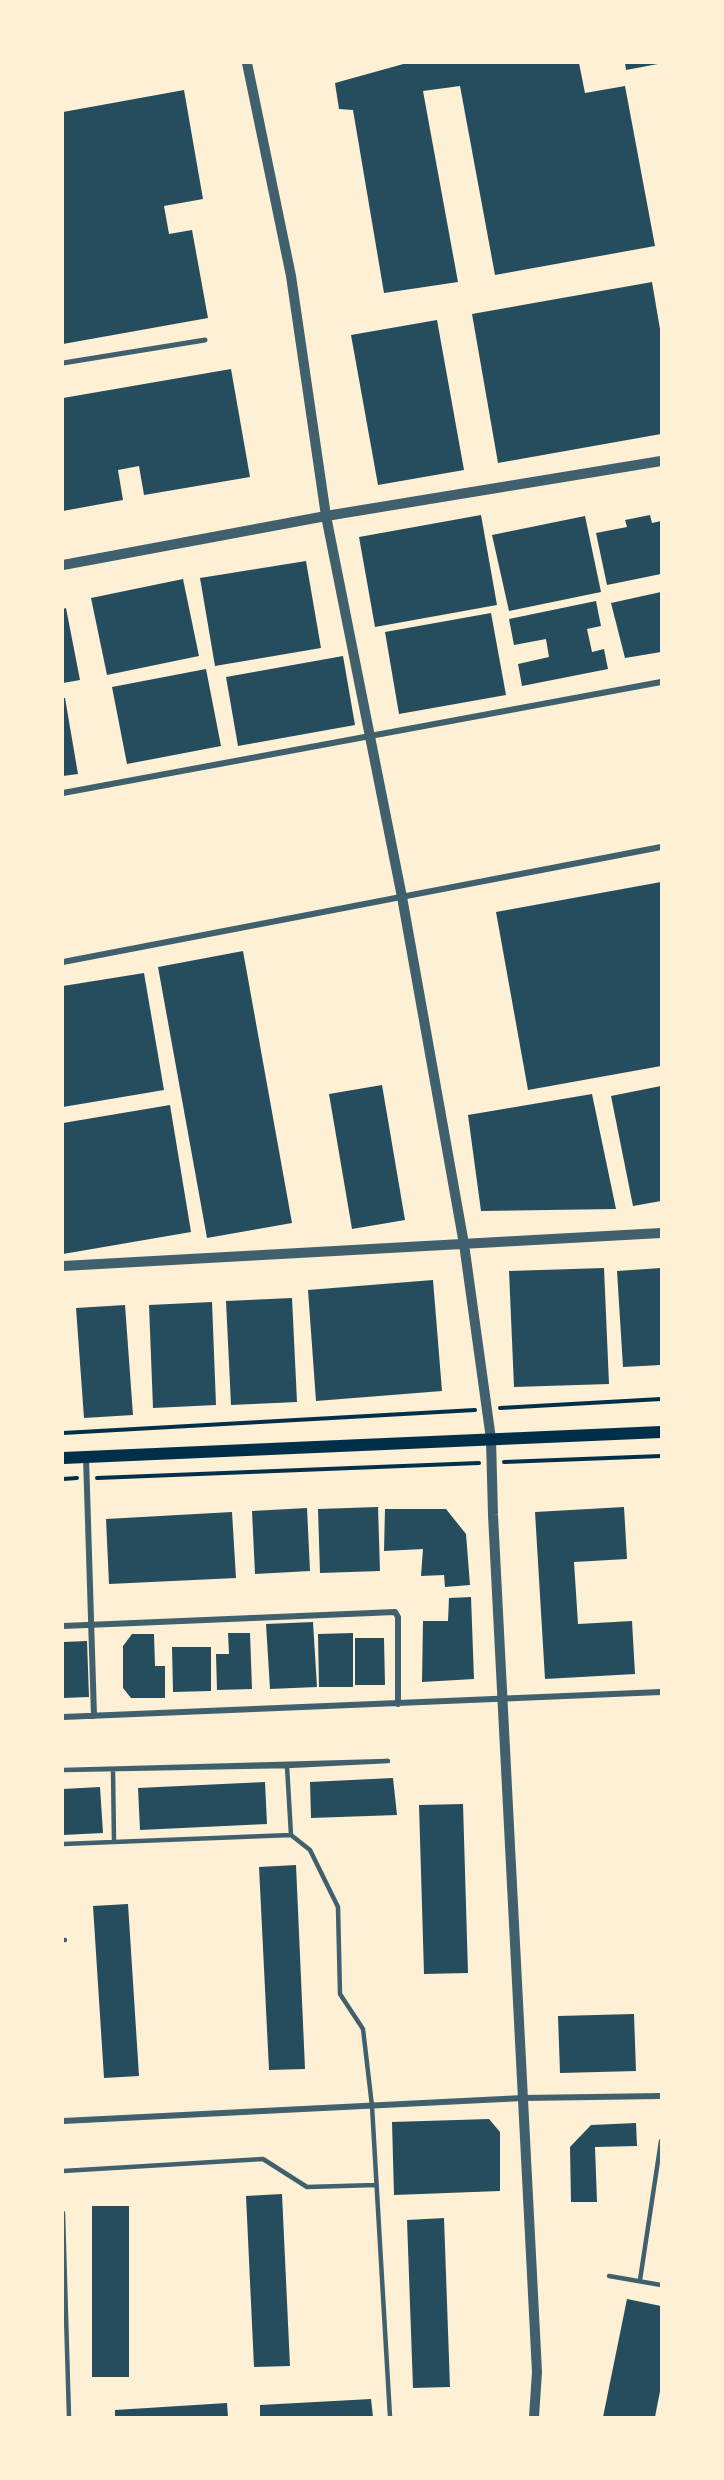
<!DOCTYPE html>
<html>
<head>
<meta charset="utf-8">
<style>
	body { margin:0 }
	#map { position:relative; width:724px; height:2480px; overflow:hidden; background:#fdf0d5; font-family:Barlow,sans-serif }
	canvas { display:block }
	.frame { position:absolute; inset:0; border:64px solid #fdf0d5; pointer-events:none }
</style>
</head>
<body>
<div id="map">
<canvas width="724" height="2480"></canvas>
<div class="frame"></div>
</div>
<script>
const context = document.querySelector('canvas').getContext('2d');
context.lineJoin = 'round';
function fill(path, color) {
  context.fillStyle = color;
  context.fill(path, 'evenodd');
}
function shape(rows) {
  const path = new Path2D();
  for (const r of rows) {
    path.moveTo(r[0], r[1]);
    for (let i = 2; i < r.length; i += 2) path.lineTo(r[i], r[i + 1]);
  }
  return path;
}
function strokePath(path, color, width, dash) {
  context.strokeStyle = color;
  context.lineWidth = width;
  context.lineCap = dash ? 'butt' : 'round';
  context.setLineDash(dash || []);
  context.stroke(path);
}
fill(shape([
	[407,63,579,63,585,93,625,86,655,246,495,275,460,86,423,91,458,282,384,293,353,110,339,109,335,83],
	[625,63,658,63,658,64,626,70],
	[184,90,203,199,164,206,169,234,192,230,208,318,63,344,63,112],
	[652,282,661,335,661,434,498,463,472,314],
	[437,320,464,470,378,485,351,335],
	[231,369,250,477,144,495,139,466,118,470,123,500,63,511,63,398],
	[481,515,497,605,375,627,359,537],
	[650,515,652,523,661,521,661,574,607,585,596,533,627,527,625,520],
	[585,516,601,592,509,611,492,535],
	[306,561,321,648,215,666,200,578],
	[183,579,199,656,107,675,91,598],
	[661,592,661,652,625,658,611,603],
	[596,601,601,626,587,629,592,652,604,649,608,669,522,686,518,664,549,657,546,639,514,645,509,619],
	[66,608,80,680,63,683,63,609],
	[491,613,506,695,399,714,385,632],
	[343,656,355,725,238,746,226,677],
	[206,669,221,746,127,764,112,687],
	[63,698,65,698,78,774,63,776],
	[661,882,661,1066,528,1090,496,912],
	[243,951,292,1223,207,1238,158,967],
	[144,973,164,1090,63,1107,63,986],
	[382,1085,405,1220,352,1229,329,1094],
	[661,1086,661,1201,633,1206,611,1096],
	[592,1094,616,1209,481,1211,468,1115],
	[170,1105,191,1232,63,1254,63,1123],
	[604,1268,609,1384,514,1387,509,1271],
	[661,1268,661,1365,623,1367,617,1271],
	[433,1280,442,1391,316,1401,308,1290],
	[292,1298,297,1402,231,1405,226,1301],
	[212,1302,216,1405,153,1408,149,1305],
	[125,1305,133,1415,84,1418,76,1308],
	[378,1507,380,1571,320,1573,318,1509],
	[624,1507,627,1559,574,1562,578,1624,632,1621,635,1674,545,1679,535,1512],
	[307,1508,310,1571,255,1574,252,1511],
	[385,1509,446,1509,466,1534,470,1585,445,1587,444,1575,421,1576,423,1549,384,1551],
	[232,1512,236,1578,109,1584,106,1519],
	[471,1597,474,1679,422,1682,423,1621,448,1621,449,1598],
	[313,1622,317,1687,270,1689,266,1624],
	[228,1633,250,1633,252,1689,217,1690,216,1654,229,1654],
	[353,1633,353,1687,319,1687,318,1634],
	[132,1634,154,1634,155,1666,165,1666,165,1698,131,1698,123,1688,123,1646],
	[355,1638,384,1638,385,1685,355,1685],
	[87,1641,89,1697,63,1698,63,1642],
	[172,1647,211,1647,211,1691,173,1692],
	[393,1778,397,1815,311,1818,310,1782],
	[265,1782,267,1824,140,1830,138,1788],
	[100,1787,103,1833,63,1835,63,1789],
	[463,1804,468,1973,424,1974,419,1805],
	[296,1865,305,2069,269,2070,259,1867],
	[128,1904,139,2076,104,2078,93,1906],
	[634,2014,636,2071,560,2073,558,2016],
	[489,2119,500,2132,500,2191,394,2195,392,2122],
	[636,2123,637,2146,595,2147,597,2202,571,2202,570,2147,591,2125],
	[282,2194,290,2366,254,2367,246,2196],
	[92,2206,129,2206,129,2377,92,2377],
	[444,2218,450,2387,413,2388,407,2220],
	[627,2299,661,2306,661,2386,655,2417,603,2417],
	[371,2399,373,2417,260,2417,260,2405],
	[227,2403,228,2417,115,2417,115,2410]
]), '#264d5e');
strokePath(shape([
	[500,1408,661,1399],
	[63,1433,475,1410],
	[504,1462,661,1456],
	[97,1478,479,1463],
	[63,1479,77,1478]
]), '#003049', 4);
strokePath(shape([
	[287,1766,291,1835],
	[113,1769,114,1842],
	[63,1770,388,1761,287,1766,63,1770],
	[63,1844,291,1835,310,1850,338,1907,340,1994,363,2029,372,2106,390,2417],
	[63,1940,65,1940],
	[63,2171,263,2159,307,2187,376,2185],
	[63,2213,69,2417],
	[609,2276,661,2285],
	[640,2280,661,2141]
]), '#3f606c', 4.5);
strokePath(shape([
	[63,363,205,340]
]), '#3f606c', 5);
strokePath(shape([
	[63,793,661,682],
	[63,962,661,847],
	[86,1457,94,1716],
	[63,1626,395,1612,398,1617,398,1704],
	[63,1717,661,1692],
	[63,2121,523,2098,661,2096]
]), '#3f606c', 6);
strokePath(shape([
	[247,63,291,276,326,516,402,897,464,1244,491,1439,493,1515,537,2372,534,2417],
	[63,565,326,516,661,461],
	[63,1266,661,1233]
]), '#3f606c', 10);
strokePath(shape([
	[63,1458,661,1432]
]), '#003049', 12);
</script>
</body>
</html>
